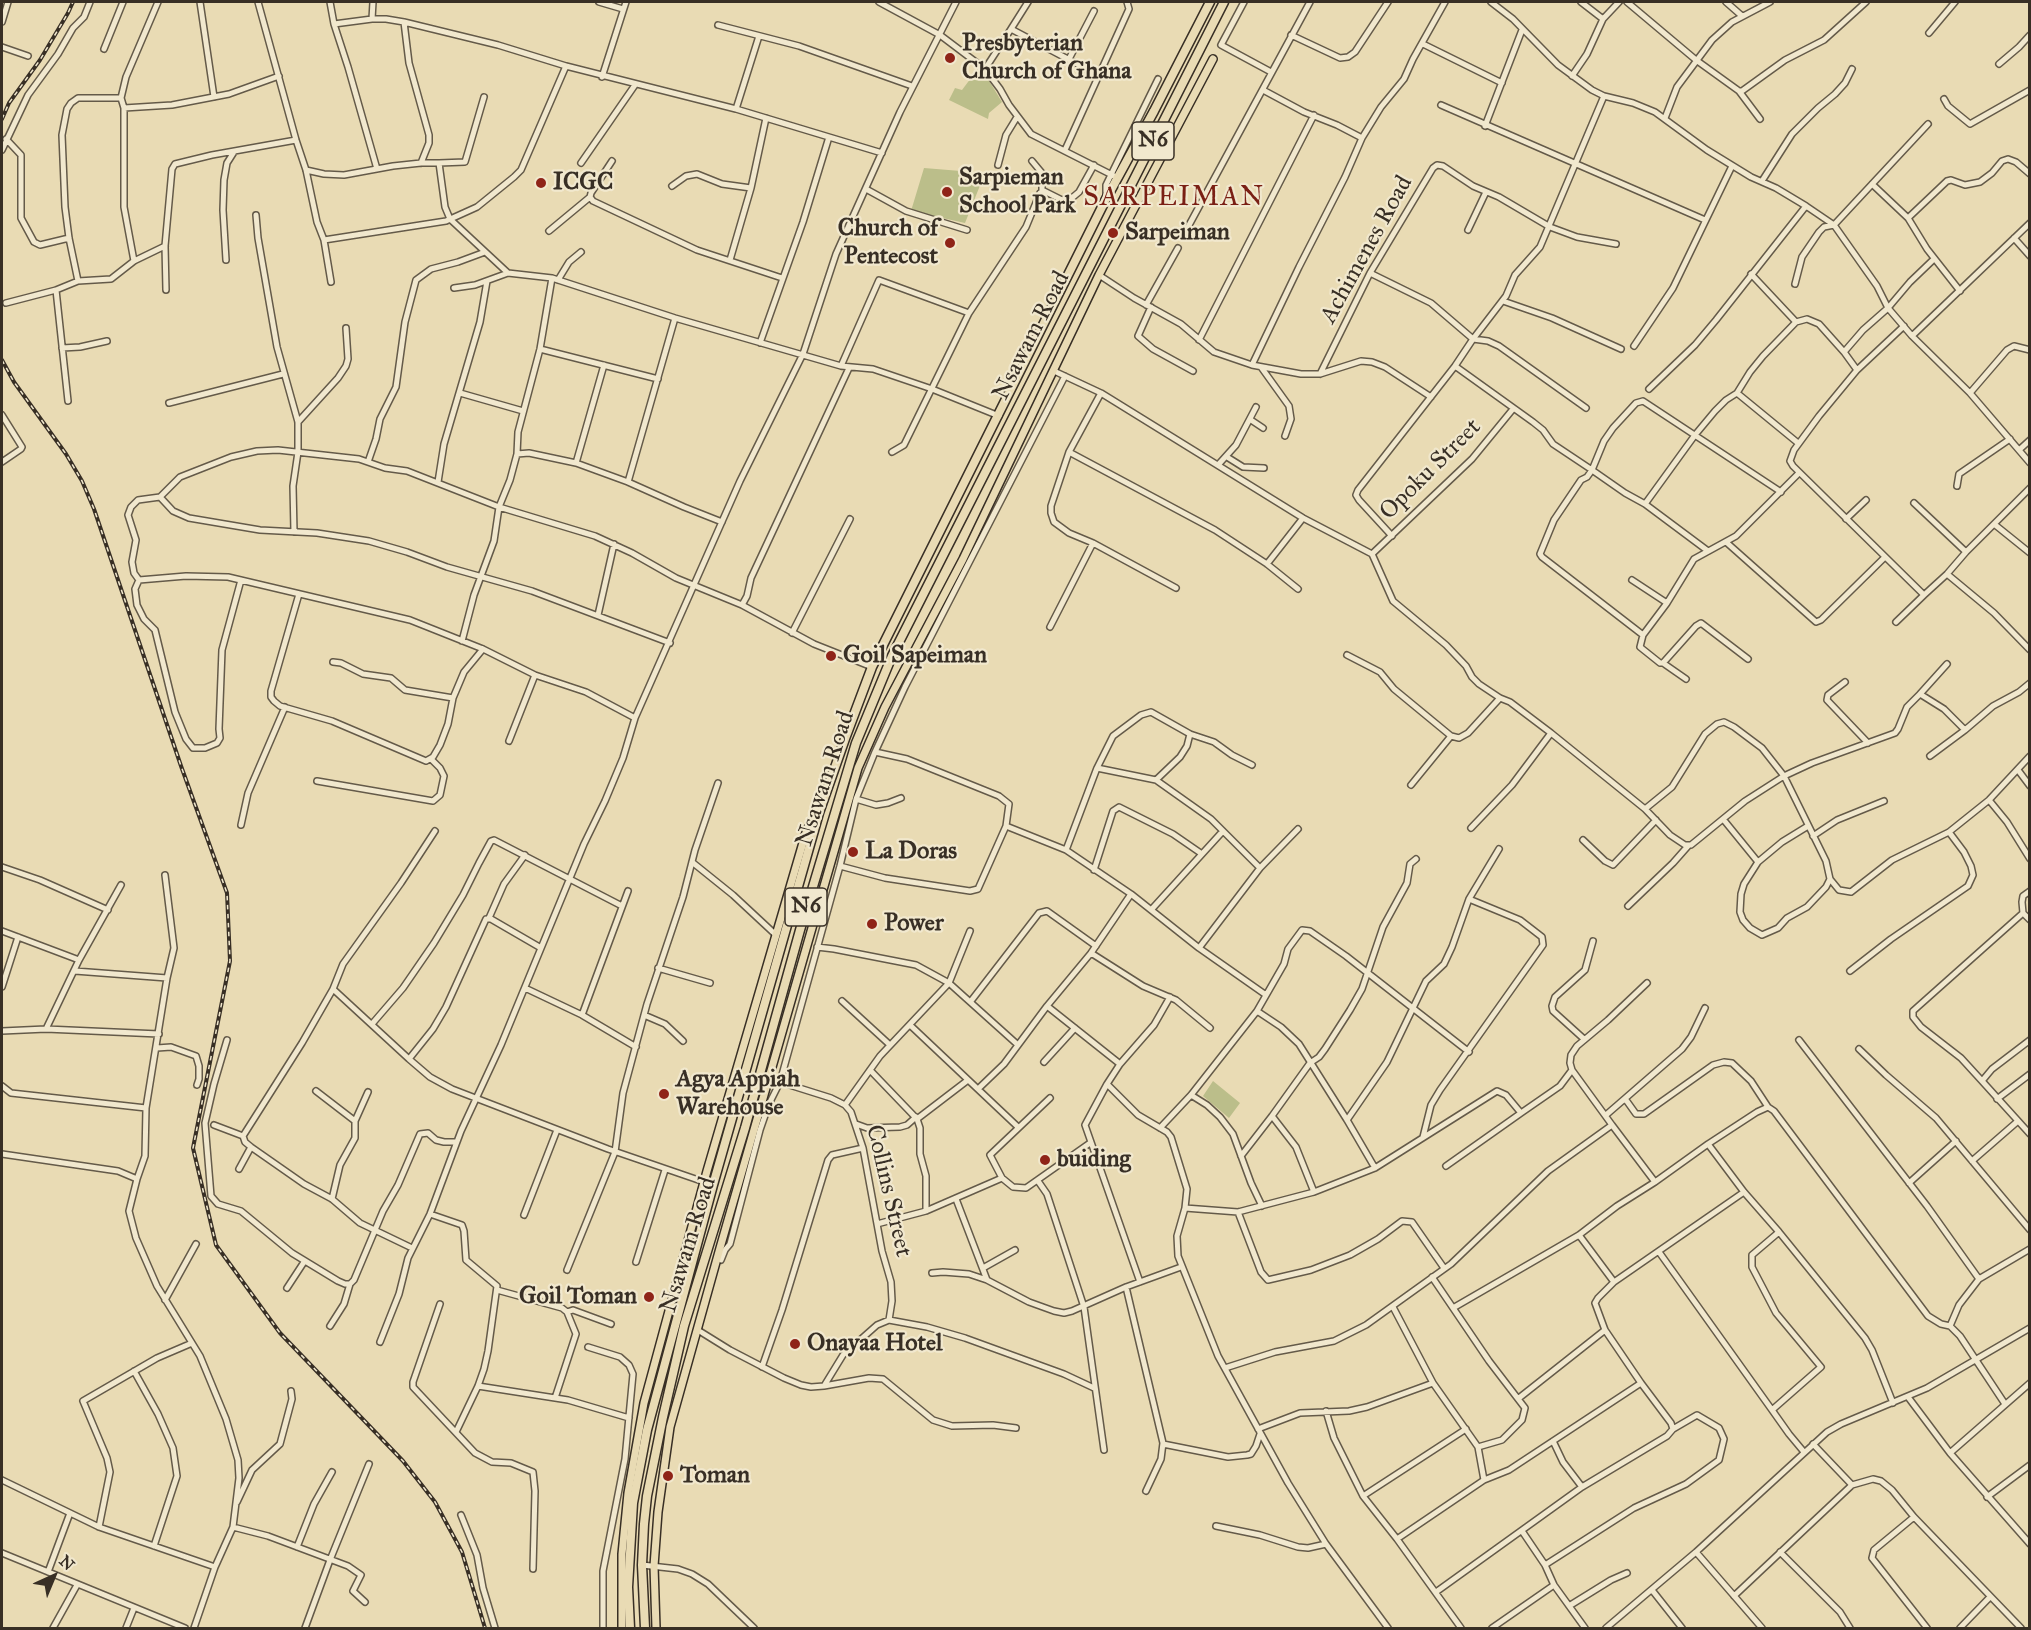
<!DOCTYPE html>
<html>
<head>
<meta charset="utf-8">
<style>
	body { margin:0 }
	#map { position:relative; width:2031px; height:1630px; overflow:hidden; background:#e9dbb4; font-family:"IM FELL Great Primer",serif }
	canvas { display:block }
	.frame { position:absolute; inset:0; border:3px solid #382f25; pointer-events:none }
	.north { position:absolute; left:24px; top:1546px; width:60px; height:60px; -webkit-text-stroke:4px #f1e8ce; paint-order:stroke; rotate:44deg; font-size:16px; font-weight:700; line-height:24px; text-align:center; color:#382f25 }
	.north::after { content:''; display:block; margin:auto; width:21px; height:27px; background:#382f25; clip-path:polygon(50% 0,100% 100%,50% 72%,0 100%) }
</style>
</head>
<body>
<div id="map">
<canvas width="2031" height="1630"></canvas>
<div class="frame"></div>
<div class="north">N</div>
</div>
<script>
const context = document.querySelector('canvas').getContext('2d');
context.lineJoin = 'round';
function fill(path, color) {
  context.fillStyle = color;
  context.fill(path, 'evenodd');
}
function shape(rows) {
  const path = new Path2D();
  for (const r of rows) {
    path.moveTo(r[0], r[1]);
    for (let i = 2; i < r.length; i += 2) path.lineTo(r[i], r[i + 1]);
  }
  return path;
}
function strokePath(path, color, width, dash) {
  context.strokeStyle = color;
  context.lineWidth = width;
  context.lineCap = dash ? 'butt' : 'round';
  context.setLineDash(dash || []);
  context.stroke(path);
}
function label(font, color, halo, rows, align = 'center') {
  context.font = font + ' "IM FELL Great Primer",serif';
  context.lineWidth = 4.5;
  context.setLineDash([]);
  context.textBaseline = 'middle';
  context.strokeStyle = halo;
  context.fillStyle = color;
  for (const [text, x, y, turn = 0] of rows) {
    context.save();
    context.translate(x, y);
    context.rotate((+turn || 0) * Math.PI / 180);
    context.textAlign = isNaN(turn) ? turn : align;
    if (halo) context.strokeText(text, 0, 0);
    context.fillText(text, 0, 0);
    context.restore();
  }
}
fill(shape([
	[980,66,1002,102,989,113,988,119,949,100,955,88,962,90],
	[924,168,985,173,965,223,911,211],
	[1213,1081,1240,1103,1229,1118,1203,1096]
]), '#bbbe8a');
const minor = shape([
	[200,2,214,97],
	[258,2,296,140,306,170,317,222,324,240,446,221,477,207,514,177,521,170,566,66,736,109,882,153],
	[330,2,334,24],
	[599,2,623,9],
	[879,2,940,35,985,69,1000,89,1009,105,1031,134,1118,178],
	[1244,2,1221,45,1271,72],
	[1491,2,1513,19,1558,65,1592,90,1604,96,1633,103,1655,112,1707,150,1751,177,1776,188,1806,206,1834,225,1877,286,1888,308,1912,336,1970,393,2030,463],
	[1581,2,1603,19],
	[1627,2,1696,60,1739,91,1742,91,1785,60,1824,40,1866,2],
	[1726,2,1742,16],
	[372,19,373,2],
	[2,22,8,2],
	[404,22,409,63,429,135,429,143,421,163],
	[718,25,799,46,912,86],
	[1011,29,1028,2],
	[1929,33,1955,2],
	[1291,35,1340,58,1348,57,1355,52,1388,2],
	[1423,44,1502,83],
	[2,47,28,56],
	[104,49,123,2],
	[1069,59,1094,11],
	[1999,64,2019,47,2030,35],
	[985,69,1011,29,1098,75],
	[1572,76,1587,54,1603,19,1619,2],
	[602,77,626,2],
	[1263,90,1304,112,1337,125,1362,138],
	[1739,91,1760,119],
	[1944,99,1948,106,1970,124,2030,90],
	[1441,105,1705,220],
	[124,108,172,105,229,94,279,76],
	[736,109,759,36],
	[1665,118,1677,87,1712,40,1732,22,1770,2],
	[1485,126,1522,30],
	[6,139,21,155,21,218,34,242,40,245,69,238],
	[2,150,28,95,58,54,73,28,84,17,90,2],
	[1065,150,1129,9,1127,2],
	[612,161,591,193,590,197,593,201,697,250,782,278],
	[1032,161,1042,173,1042,192],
	[439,163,465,162,484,97],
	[581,163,635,85],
	[998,165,1006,135,1017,117],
	[377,169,348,67,334,24,372,19,386,19,404,22,498,45,566,66],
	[306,170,324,174,344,175,393,166,421,163,439,163,445,207,450,219,508,273],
	[1762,181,1792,134,1818,108,1835,94,1845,83,1852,69],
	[1872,184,1908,218,1927,249,1960,291],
	[672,186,686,176,697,174,722,184,751,188],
	[866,189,906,211,967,230],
	[1106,198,1106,185,1158,79],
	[256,215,258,238,277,347,298,422,298,452,293,486,294,532],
	[1908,218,1947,181,1951,180,1965,185,1980,182,1992,173,2002,161,2008,159,2016,162,2030,174],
	[1188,227,1310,2],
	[1468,230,1486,192],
	[549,231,590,197],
	[2014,238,2030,256],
	[324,240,331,282],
	[226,260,223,210,224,180,227,163,234,152],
	[730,260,751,188,766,118],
	[134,261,124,207,124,108,121,98,126,77,158,2],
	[1370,273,1431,303,1473,339,1488,341,1499,346,1586,408],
	[1751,274,1796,322],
	[1099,275,1134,298,1181,324,1214,352,1252,365,1301,374,1320,374,1361,361,1372,362,1385,367,1431,397],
	[558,280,569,262,581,252],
	[78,281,69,238,65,207,62,135,67,109,71,103,78,98,121,98],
	[1795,284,1802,257,1819,232,1824,227,1834,225,1928,124],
	[454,288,475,285,508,273,552,278,675,318,841,366,873,369,932,389,999,416],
	[166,290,165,246,172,169,175,164,212,155,296,140],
	[1503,301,1552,318,1621,349],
	[6,303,56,290],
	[1146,305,1178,248],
	[1151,307,1138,336,1153,349,1193,371],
	[1904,326,1857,370,1819,416,1794,450,1790,461,1793,466,1924,595,1947,574,1966,552,2030,488],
	[1912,336,2030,223],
	[1199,340,1314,115],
	[760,343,803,222,829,137],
	[1634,346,1673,288,1732,166],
	[62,348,80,347,107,341],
	[540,349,658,379],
	[1844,352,1857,370],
	[1252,365,1299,267,1345,177,1362,138,1381,107,1404,79,1413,59,1445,2],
	[841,366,879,280,969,313],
	[1455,366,1533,422,1543,430,1553,444,1592,470,1604,441,1613,428,1636,403,1643,401,1781,492],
	[1261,367,1289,406,1291,419,1285,436],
	[1054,371,1101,393,1303,518,1372,554,1393,601,1446,645,1466,666,1472,677,1479,684,1500,698,1510,702,1551,733,1645,809,1670,835,1685,845,1691,845,1745,801,1784,776,1812,763,1895,733,1898,729,1907,707,1920,694,1944,709,1965,730,1993,706,2019,692,2030,683],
	[1320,374,1370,273,1433,168,1437,165,1443,166,1473,186,1499,197,1550,227,1577,237,1616,244],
	[1649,389,1695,345,1716,320,1806,206],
	[460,393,523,411],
	[1101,393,1069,452,1051,506,1051,513,1054,522,1069,533,1093,543,1176,588],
	[1737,393,1798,443],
	[1970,393,2007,350,2014,346,2030,350],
	[68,401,56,290,78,281,111,279,134,261,165,246],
	[169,403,283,374],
	[2,415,22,447,21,449,2,462],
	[1251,420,1263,428],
	[298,422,338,378,346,366,348,359,346,328],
	[2019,450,2030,440],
	[892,452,904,445,969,313,1026,227,1040,193,1044,191,1062,200,1073,197,1079,192,1094,165],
	[1069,452,1215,530,1267,564,1298,589],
	[517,454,529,453,576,463,628,482,684,507,722,522],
	[1227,457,1243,467,1264,468],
	[368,462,376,439,380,419,396,387,405,322,416,280,431,269,458,262,485,252],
	[576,463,604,365],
	[1218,465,1236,445,1256,407],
	[438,482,444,444,480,322,487,281],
	[628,482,675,318],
	[1957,486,1959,474,2010,439],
	[1914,503,1966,552],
	[1645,504,1695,435,1715,411,1726,400,1737,393,1750,372,1763,356,1796,322,1807,319,1819,324,1844,352,1863,330,1888,308,1910,282,1934,259],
	[1846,519,1866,500],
	[1994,524,2030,553],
	[1392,536,1359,500,1356,495,1358,490,1455,366,1473,339,1506,296,1515,275,1540,247,1604,96],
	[1726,542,1816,622,1821,620,1884,558],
	[1372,554,1472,459,1513,409],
	[1267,564,1303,518],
	[1947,574,1994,613,2030,650],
	[139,580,186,576,228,577,410,620,483,649,535,675,586,692,635,718],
	[139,580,135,589,137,605,144,619,155,630,175,712,186,739,193,748,205,748,217,743,220,738,219,729,222,650,241,580],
	[139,580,134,573,132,562,136,540,128,515,131,507,138,500,160,497],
	[1632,580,1667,603],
	[299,594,271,691,271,697,274,701,280,706,332,721,426,761,433,757,440,745,448,724,453,698,464,672,483,649],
	[742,605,747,596,751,578,849,368],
	[598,615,614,544],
	[1896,622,1924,595],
	[1050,627,1093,543],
	[792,633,850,519],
	[1643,635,1542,557,1540,554,1554,520,1581,480,1587,477,1592,470,1625,493,1645,504,1708,551],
	[462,641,474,595,494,541,499,507,510,480,517,454,518,432,540,349,552,278],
	[670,643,532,591,447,567,407,552,369,541,317,533,260,530,189,518,173,511,160,497,180,477,231,457,257,451,278,450,359,459,385,468,407,471,499,507,595,536,632,553,676,578,742,605,814,644,872,667],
	[1347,655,1380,672,1394,689,1451,736,1459,738,1468,733,1500,698],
	[333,662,341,663,363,674,391,678,405,690,453,698],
	[1663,663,1696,626,1701,623,1748,659],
	[1686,679,1663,663,1660,663,1640,647,1643,635,1667,603,1694,559,1736,536,1799,473],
	[1845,682,1828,695,1827,700,1868,743],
	[1920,694,1947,664],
	[509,741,535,675],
	[1930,756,1965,730],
	[1097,768,1113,736,1141,715,1151,712,1190,734,1214,742,1232,755,1252,765],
	[2018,770,2030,786],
	[1156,780,1180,757,1187,746,1190,734],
	[317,781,433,801,440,795,444,776,440,768,431,759],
	[1411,785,1451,736],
	[856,799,876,805,888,803,901,798],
	[1989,800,2007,822,2030,859],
	[1645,809,1672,787,1705,734,1717,724,1724,722,1734,727,1762,748,1784,776,1826,861,1830,879,1826,887,1807,907,1787,918,1778,928,1762,935,1750,928,1743,920,1740,912,1741,894,1744,884,1758,862,1782,842,1808,826],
	[1723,819,1758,862],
	[241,825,248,793,285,707],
	[1006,826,1066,850,1131,894,1199,948,1266,995],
	[1471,828,1512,785,1551,733],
	[1813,836,1837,820,1884,801],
	[1583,840,1605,861,1613,865,1656,820],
	[1066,850,1097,768,1156,780,1211,819,1260,868],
	[692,862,733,895,776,935],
	[840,866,885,878,970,891,978,889,1006,826,1009,804,999,796,907,759,875,752],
	[2,867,40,880,108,910],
	[1094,870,1113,811,1119,807,1173,834,1202,854],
	[165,875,174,948,167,978],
	[1830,879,1839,890,1851,892,1892,860,1949,832,1989,800,2030,756],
	[2030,891,2023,896,2022,902,2023,913,2030,920],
	[1628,906,1673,863,1688,846],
	[1151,910,1223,831],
	[489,918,504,884,525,855],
	[2,931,79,960],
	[817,947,834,949,916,965,949,983,1018,1045],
	[1199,948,1260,868,1298,829],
	[1091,953,1143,986,1176,1000,1210,1028],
	[658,968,710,983],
	[75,971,167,978,146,1108,145,1156,137,1179],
	[1850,971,1891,939,1968,886,1973,875,1971,866,1964,852,1949,832],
	[2,987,18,937],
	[525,988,582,1015,636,1047],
	[333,989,409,1059,430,1077,452,1089,608,1149,713,1185],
	[842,1001,890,1045],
	[971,1001,1039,913,1047,911,1096,946],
	[1047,1006,1120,1064],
	[1257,1011,1281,1027,1299,1044,1347,1120,1375,1168],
	[582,1015,628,891],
	[644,1015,665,1024,683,1041],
	[372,1024,403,988,434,943,463,895,479,863,491,841,494,840,622,906],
	[910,1025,1018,1127],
	[46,1029,79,960,121,885],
	[2,1031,46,1029,159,1034],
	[1584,1039,1553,1011,1552,1006,1555,997,1585,970,1593,941],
	[227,1040,214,1084,205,1123,211,1196,218,1204,241,1211,292,1253,338,1281,345,1284,350,1284,354,1280,383,1211,398,1185,420,1134,428,1133,436,1140,444,1142,456,1142],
	[1799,1040,1927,1206,1979,1279],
	[2030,1040,1992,1069,1982,1081,2030,1134],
	[157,1048,171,1047,196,1056,199,1066,199,1079,197,1085],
	[1859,1049,1886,1075,1936,1118,2030,1230],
	[409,1059,433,1029,446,1007,486,919,491,919,541,948],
	[1044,1062,1075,1028],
	[870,1070,917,1119,920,1128,920,1154,926,1176,926,1211],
	[1572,1070,1612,1125],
	[1982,1081,1961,1058,1921,1027,1913,1017,1913,1011,2023,913],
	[780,1082,831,1098,845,1105,851,1112,863,1148,882,1251,891,1282,892,1301,889,1320],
	[1107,1084,1138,1115,1167,1132,1171,1137,1187,1189,1185,1208,1177,1236,1178,1256,1218,1356,1288,1483,1326,1544,1388,1628],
	[2,1086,11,1093,146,1108],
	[978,1089,1004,1064,1047,1006,1091,953,1131,894],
	[316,1091,355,1121],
	[1191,1095,1207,1105,1220,1117,1233,1134,1251,1183,1262,1206],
	[1997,1099,2030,1074],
	[1626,1100,1636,1114,1644,1114,1713,1065,1724,1062,1732,1063,1751,1081,1768,1107],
	[845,1105,880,1056,949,983,970,931],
	[1606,1115,1682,1049,1691,1037,1705,1008],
	[1272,1116,1296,1147,1314,1192],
	[917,1119,968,1080],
	[1347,1120,1387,1062,1426,981,1444,964,1452,947,1469,899,1499,849],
	[856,1124,867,1128,900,1127,907,1125,916,1117],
	[214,1125,243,1136],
	[1160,1128,1191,1095,1257,1011,1284,964,1288,949,1302,930,1310,931,1346,956,1469,1052],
	[1423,1137,1431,1105,1440,1090,1543,945,1542,937,1520,920,1469,899],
	[1708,1144,1757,1112,1768,1107,1774,1111,1928,1316,1941,1324,1950,1326,1960,1336,2005,1404],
	[2,1154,118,1171,137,1179,129,1211,136,1238,157,1286,200,1356,226,1419,238,1460,239,1478,233,1527,215,1567,194,1628],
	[1241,1156,1272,1116,1310,1063,1319,1057,1325,1049,1350,1010,1362,989,1383,927,1407,883,1410,864,1416,859],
	[1972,1161,2018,1121],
	[1446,1166,1521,1113],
	[239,1169,251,1147],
	[1002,1178,990,1155,1050,1098],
	[1038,1181,1047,1194,1084,1307,1104,1450],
	[1909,1183,1956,1141],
	[332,1199,340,1165,355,1138,355,1121,368,1092],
	[956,1199,987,1280,1029,1302,1054,1311,1064,1313,1072,1311,1126,1287,1181,1267],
	[1185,1208,1238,1212,1314,1192,1375,1168,1497,1091,1506,1095,1521,1113,1560,1086,1572,1070,1570,1063,1571,1055,1577,1046,1608,1020,1647,983],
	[1238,1212,1261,1272,1268,1280,1311,1270,1350,1255,1378,1239,1402,1221,1412,1222,1444,1268],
	[430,1214,462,1225,464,1231,466,1260,497,1286,488,1351,484,1369,478,1386,456,1432],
	[524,1215,557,1130],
	[877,1224,926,1211,1002,1178,1013,1187,1026,1188,1090,1143],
	[1579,1235,1614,1282],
	[412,1248,360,1223,332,1199,304,1184,251,1147,245,1142,243,1136,302,1043,333,989,343,964,401,883,435,831],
	[1659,1252,1772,1410,1821,1367,1776,1313,1752,1267,1752,1255,1779,1232],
	[721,1260,725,1250,730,1244,760,1130,769,1104,780,1082,840,866,856,799,875,752,905,687,1065,376],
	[636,1262,665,1170],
	[983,1268,1015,1250],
	[567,1270,615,1152,623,1093,647,1004,683,897,695,850,718,783],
	[932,1273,943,1272,969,1274,987,1280],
	[1432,1277,1489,1361,1525,1408,1522,1420,1502,1440,1478,1447],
	[1140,1282,1085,1125,1107,1084,1120,1064,1154,1025,1170,997],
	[1126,1287,1163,1443,1161,1459,1146,1491],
	[287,1288,304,1262],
	[497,1290,562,1308,567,1312,576,1334,555,1398],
	[165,1300,196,1244],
	[440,1304,413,1382,413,1387,475,1453,492,1462,511,1463,533,1472,535,1491,533,1569],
	[1393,1307,1433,1383,1478,1447,1484,1480,1397,1539],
	[1453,1308,1579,1235,1617,1206,1655,1182,1708,1144,1744,1192,1779,1232,1865,1338,1872,1350,1893,1403],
	[567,1312,573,1310,611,1324],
	[330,1326,344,1304,350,1284],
	[1950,1326,1959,1305,1979,1279,2030,1249],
	[701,1332,730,1350,784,1378,801,1385,811,1387,824,1386,843,1355,877,1325,889,1320,927,1327,965,1338,1064,1374,1094,1388],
	[380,1342,399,1294,408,1258,430,1214,461,1131,501,1045,584,844,605,801,623,758,635,718,740,481,803,354,836,254,900,112,956,2],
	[588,1347,620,1357,629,1365,633,1374,625,1459,603,1571,603,1628],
	[762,1367,782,1310,828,1160,832,1155,863,1148],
	[1225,1368,1275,1352,1334,1341,1366,1325,1451,1264,1548,1171,1612,1125,1655,1182],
	[134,1371,158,1414,173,1448,177,1476,154,1546],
	[478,1386,568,1400,629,1418],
	[824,1386,869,1378,883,1379,933,1420,952,1426,993,1425,1016,1428],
	[1908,1397,1950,1453,2030,1544],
	[1519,1398,1605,1330],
	[1772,1410,1789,1434,1804,1452],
	[1326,1411,1334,1438,1363,1496,1397,1539,1461,1628],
	[1258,1429,1300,1413,1349,1411,1367,1407,1433,1383],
	[1673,1429,1671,1423,1641,1383,1605,1330,1595,1303,1598,1298,1614,1282,1744,1192],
	[1553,1441,1563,1462,1582,1487],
	[1163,1444,1228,1457,1247,1455,1251,1454,1256,1446,1260,1434],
	[1813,1444,1852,1485],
	[1950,1453,2030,1383],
	[2,1480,99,1527,215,1567],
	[1484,1480,1509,1470,1641,1383],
	[1363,1496,1466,1429],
	[1987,1497,2030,1465],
	[237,1502,252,1470,280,1444,292,1399,291,1391],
	[461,1515,477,1555,483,1588,495,1628],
	[1914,1517,1874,1550,1872,1558,1927,1628],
	[1216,1526,1260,1535,1298,1547,1308,1548,1326,1544],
	[99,1527,110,1472,107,1458,83,1401,157,1358,192,1343],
	[233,1527,268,1536,348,1566,361,1575,353,1591,365,1602],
	[1522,1531,1545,1565,1554,1585,1585,1628],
	[297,1547,314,1504,332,1472],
	[1696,1552,1762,1628],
	[1780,1552,1840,1612,1850,1628],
	[2,1553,185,1628],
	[642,1565,678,1569,692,1574,708,1584,754,1628],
	[48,1572,70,1513],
	[1652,1590,1682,1628],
	[1436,1592,1582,1487,1667,1436,1673,1429,1697,1415,1719,1428,1724,1439,1719,1460,1686,1484,1634,1508,1545,1565],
	[1734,1596,1852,1485,1873,1479,1881,1481,1892,1490,1914,1517,2021,1628],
	[1569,1606,1611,1580,1627,1573],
	[53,1628,77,1585],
	[126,1628,134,1608],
	[305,1628,330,1560,369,1464],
	[1492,1628,1554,1585],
	[1606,1628,1696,1552,1827,1432,1841,1424,1927,1388,2030,1328],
	[1960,1628,1990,1597]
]);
const major = shape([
	[622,1628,622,1554,628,1493,644,1403,707,1171,807,829,818,815],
	[656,1628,654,1566,658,1512,670,1427,720,1248,858,768,885,707,963,559,1099,275,1213,59]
]);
const highway = shape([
	[630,1628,628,1587,633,1503,647,1430,713,1185,819,813,846,736,872,667,1106,199,1154,111,1210,2],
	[645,1628,642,1565,644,1524,647,1496,663,1417,684,1326,745,1128,800,930,856,743,892,656,1224,2]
]);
strokePath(minor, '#645a49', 8);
strokePath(major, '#382f25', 10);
strokePath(highway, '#382f25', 11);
strokePath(minor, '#f1e8ce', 5);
strokePath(major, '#e9dbb4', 7);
strokePath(highway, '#e9dbb4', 8);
const rail = shape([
	[2,119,9,103,40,60,68,13,73,2],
	[2,360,14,382,66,454,82,481,94,509,181,766,227,893,230,961,193,1148,216,1245,280,1333,403,1461,435,1502,462,1552,485,1628]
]);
strokePath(rail, '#382f25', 4);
strokePath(rail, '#f1e8ce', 1.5, [4.5]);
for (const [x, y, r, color] of [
	[950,58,6,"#8f2418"],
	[541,183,6,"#8f2418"],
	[947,192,6,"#8f2418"],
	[1113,233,6,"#8f2418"],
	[950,243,6,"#8f2418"],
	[831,656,6,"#8f2418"],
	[853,852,6,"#8f2418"],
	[872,924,6,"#8f2418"],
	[664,1094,6,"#8f2418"],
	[1045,1160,6,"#8f2418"],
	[649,1297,6,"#8f2418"],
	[795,1344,6,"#8f2418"],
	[668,1476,6,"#8f2418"]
]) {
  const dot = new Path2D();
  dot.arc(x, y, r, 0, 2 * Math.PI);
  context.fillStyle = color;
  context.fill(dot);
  strokePath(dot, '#f1e8ce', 2);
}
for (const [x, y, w] of [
	[1153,141,42],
	[806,907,42]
]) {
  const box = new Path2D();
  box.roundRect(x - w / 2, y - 19, w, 38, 4.5);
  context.fillStyle = '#f1e8ce';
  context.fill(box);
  strokePath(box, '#382f25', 1.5);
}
label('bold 22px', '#382f25', null, [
	["N6",1153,141],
	["N6",806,907]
]);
label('bold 24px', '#382f25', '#f1e8ce', [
	["Presbyterian",962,44],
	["Church of Ghana",962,72],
	["Sarpieman",959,178],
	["School Park",959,206],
	["ICGC",553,183],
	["Church of",938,229,"right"],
	["Pentecost",938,257,"right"],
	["Sarpeiman",1125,233],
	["Goil Sapeiman",843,656],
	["La Doras",865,852],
	["Power",884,924],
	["Agya Appiah",676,1080],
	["Warehouse",676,1108],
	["buiding",1057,1160],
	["Goil Toman",637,1297,"right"],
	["Onayaa Hotel",807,1344],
	["Toman",680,1476]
], 'left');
label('24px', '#382f25', '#f1e8ce', [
	["Achimenes Road",1367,250,-61],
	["Nsawam Road",1032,336,-63],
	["Opoku Street",1431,470,-45],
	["Nsawam Road",826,779,-72],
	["Collins Street",888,1191,77],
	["Nsawam Road",689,1245,-73]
]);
context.letterSpacing = '1.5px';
label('27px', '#7a1f14', '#f1e8ce', [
	["SARPEIMAN",1174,198]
]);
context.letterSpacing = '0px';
</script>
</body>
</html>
